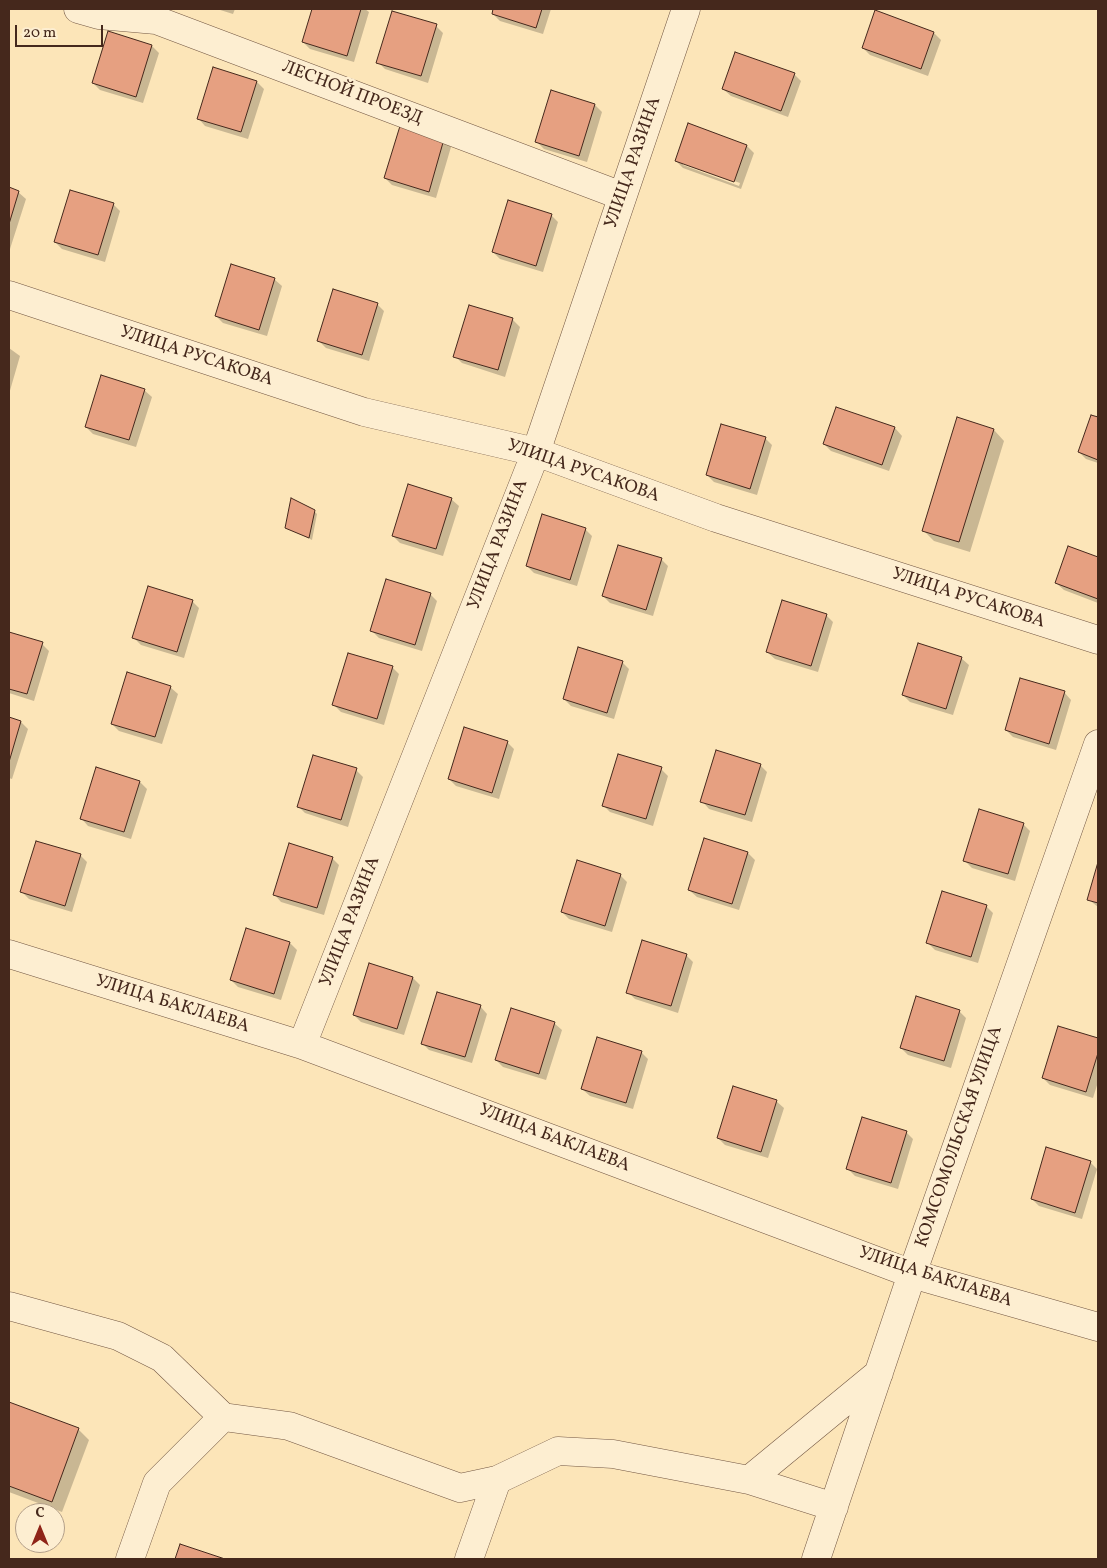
<!DOCTYPE html>
<html>
<head>
<meta charset="utf-8">
<style>
	body { margin:0 }
	#map { position:relative; width:1107px; height:1568px; overflow:hidden; background:#fce5b8; font-family:Vollkorn,serif }
	canvas { display:block }
	.frame { position:absolute; inset:0; border:10px solid #45281c; pointer-events:none }
	.north { position:absolute; left:15px; top:1503px; width:50px; height:50px; box-sizing:border-box; background:#fdeed1; border:1px solid #b39f89; border-radius:50%; rotate:0deg; font-size:14px; font-weight:700; line-height:20px; text-align:center; color:#45281c }
	.north::after { content:''; display:block; margin:auto; width:18px; height:22px; background:#8f2418; clip-path:polygon(50% 0,100% 100%,50% 72%,0 100%) }
	.scale { position:absolute; left:15px; top:25px; width:88px; height:22px; box-sizing:border-box; border:2px solid #45281c; border-top:0; padding-left:6px; font-size:15px; line-height:18px; white-space:nowrap; color:#45281c; -webkit-text-stroke:4px #fdeed1; paint-order:stroke }
</style>
</head>
<body>
<div id="map">
<canvas width="1107" height="1568"></canvas>
<div class="frame"></div>
<div class="north">С</div>
<div class="scale">20 m</div>
</div>
<script>
const context = document.querySelector('canvas').getContext('2d');
context.lineJoin = 'round';
function fill(path, color) {
  context.fillStyle = color;
  context.fill(path, 'evenodd');
}
function shape(rows) {
  const path = new Path2D();
  for (const r of rows) {
    path.moveTo(r[0], r[1]);
    for (let i = 2; i < r.length; i += 2) path.lineTo(r[i], r[i + 1]);
  }
  return path;
}
function strokePath(path, color, width, dash) {
  context.strokeStyle = color;
  context.lineWidth = width;
  context.lineCap = dash ? 'butt' : 'round';
  context.setLineDash(dash || []);
  context.stroke(path);
}
function label(font, color, halo, rows, align = 'center') {
  context.font = font + ' Vollkorn,serif';
  context.lineWidth = 5;
  context.setLineDash([]);
  context.textBaseline = 'middle';
  context.strokeStyle = halo;
  context.fillStyle = color;
  for (const [text, x, y, turn = 0] of rows) {
    context.save();
    context.translate(x, y);
    context.rotate((+turn || 0) * Math.PI / 180);
    context.textAlign = isNaN(turn) ? turn : align;
    if (halo) context.strokeText(text, 0, 0);
    context.fillText(text, 0, 0);
    context.restore();
  }
}
fill(shape([
	[217,9,235,9,233,14],
	[314,9,365,9,369,12,354,62,310,49,303,42],
	[495,9,551,9,543,34,500,21,493,14],
	[876,12,934,33,941,40,928,76,870,55,863,48],
	[436,26,443,33,428,83,385,69,378,62],
	[152,46,159,53,143,103,100,90,93,83],
	[794,74,801,81,788,117,731,96,723,89],
	[257,82,264,89,248,139,205,126,198,118],
	[552,92,595,105,602,112,587,162,544,149,537,142],
	[444,140,451,147,436,198,392,185,385,178],
	[747,146,754,153,741,189,683,168,676,161],
	[683,163,740,183,739,186,683,165],
	[9,189,18,192,26,199,10,249],
	[113,204,120,211,105,262,62,249,55,242],
	[551,215,558,222,543,272,500,259,493,252],
	[274,279,282,286,267,336,223,323,216,316],
	[377,304,384,311,369,361,326,348,319,341],
	[470,306,513,320,520,327,505,377,462,363,455,356],
	[9,348,20,356,9,394],
	[144,390,152,397,136,447,93,434,86,427],
	[837,408,895,428,902,436,889,471,831,451,824,444],
	[1092,416,1098,419,1098,463,1086,459,1079,452],
	[994,430,1004,441,970,552,934,541,923,530],
	[765,438,772,445,757,495,714,482,707,475],
	[451,499,459,506,443,556,400,543,393,536],
	[314,511,317,514,312,540,286,527],
	[585,529,592,536,577,586,534,573,527,566],
	[1069,548,1098,558,1098,603,1064,590,1056,583],
	[661,559,668,566,653,616,610,603,603,596],
	[430,594,437,601,422,651,379,638,372,631],
	[192,601,199,608,184,658,141,645,134,638],
	[826,615,833,622,818,672,775,659,767,652],
	[9,633,42,644,49,651,34,701,9,693],
	[961,658,969,665,953,715,910,702,903,695],
	[622,662,629,669,614,719,571,706,564,699],
	[392,667,399,674,384,725,341,712,334,705],
	[170,687,178,694,162,744,119,731,112,724],
	[1064,692,1071,700,1056,750,1013,737,1006,730],
	[9,718,21,722,28,729,12,779,9,778],
	[507,742,514,749,499,799,456,786,449,779],
	[760,765,767,772,752,822,709,809,702,801],
	[661,769,668,776,653,826,610,812,603,805],
	[356,770,363,777,348,827,305,813,298,806],
	[140,782,147,789,131,839,88,826,81,818],
	[1023,824,1030,831,1015,881,972,868,965,861],
	[748,853,755,860,739,910,697,897,689,890],
	[80,855,87,862,72,912,29,899,22,892],
	[332,858,339,865,324,915,281,902,274,894],
	[1098,867,1098,907,1088,899],
	[620,875,627,882,612,932,569,919,562,912],
	[986,906,993,913,978,963,935,950,928,943],
	[290,943,297,950,281,1000,238,987,231,980],
	[686,955,693,962,678,1013,635,999,628,992],
	[413,978,420,985,404,1035,361,1022,354,1015],
	[480,1006,487,1014,472,1063,429,1050,422,1043],
	[959,1011,966,1018,951,1068,908,1055,901,1048],
	[554,1023,562,1030,546,1080,503,1067,496,1060],
	[1058,1028,1098,1040,1098,1082,1093,1098,1050,1085,1043,1078],
	[641,1052,648,1059,633,1109,590,1096,582,1089],
	[776,1101,784,1108,768,1158,725,1145,718,1138],
	[906,1132,913,1139,898,1189,855,1176,848,1169],
	[1090,1162,1097,1169,1082,1219,1039,1206,1032,1199],
	[9,1404,78,1429,89,1440,62,1512,9,1492]
]), '#0003');
const building = shape([
	[312,9,361,9,347,56,302,42,312,9],
	[493,9,542,9,536,28,492,14,493,9],
	[875,10,934,32,921,69,862,48,875,10],
	[392,11,437,24,421,76,376,63,392,11],
	[108,31,152,45,136,97,92,83,108,31],
	[735,52,795,73,781,111,722,89,735,52],
	[213,67,257,81,241,132,197,119,213,67],
	[551,90,595,104,579,156,535,142,551,90],
	[688,123,747,145,734,182,675,161,688,123],
	[400,126,444,139,429,192,384,178,400,126],
	[9,187,19,191,9,224,9,187],
	[70,190,114,203,98,255,54,242,70,190],
	[508,200,552,214,536,266,492,252,508,200],
	[231,264,275,278,259,330,215,316,231,264],
	[333,289,378,303,362,355,317,341,333,289],
	[469,305,513,318,498,370,453,357,469,305],
	[101,375,145,389,129,440,85,427,101,375],
	[836,407,895,427,882,465,823,444,836,407],
	[1091,415,1098,417,1098,460,1078,452,1091,415],
	[957,417,994,429,959,542,922,531,957,417],
	[721,424,766,437,750,489,706,475,721,424],
	[408,484,452,498,436,549,392,536,408,484],
	[291,498,315,510,309,538,285,528,291,498],
	[542,514,586,528,570,580,526,566,542,514],
	[618,545,662,558,646,610,602,596,618,545],
	[1068,546,1098,557,1098,599,1055,583,1068,546],
	[386,579,431,593,415,645,370,631,386,579],
	[148,586,193,600,177,652,132,638,148,586],
	[782,600,827,614,811,666,766,652,782,600],
	[9,632,43,642,27,694,9,689,9,632],
	[918,643,962,657,946,709,902,695,918,643],
	[578,647,623,661,607,713,563,699,578,647],
	[348,653,393,666,377,719,332,705,348,653],
	[127,672,171,686,155,737,111,724,127,672],
	[1020,678,1065,691,1049,744,1005,730,1020,678],
	[9,717,21,721,9,762,9,717],
	[464,727,508,741,492,793,448,779,464,727],
	[716,750,761,764,745,815,700,802,716,750],
	[618,754,662,767,646,819,602,806,618,754],
	[313,755,357,768,341,820,297,807,313,755],
	[96,767,140,781,124,832,80,819,96,767],
	[979,809,1024,823,1008,874,963,861,979,809],
	[704,838,748,852,732,904,688,890,704,838],
	[36,841,81,854,65,906,20,892,36,841],
	[289,843,333,857,317,908,273,895,289,843],
	[577,860,621,874,605,926,561,912,577,860],
	[1098,862,1098,903,1087,900,1098,862],
	[942,891,987,905,971,957,926,943,942,891],
	[246,928,290,942,274,994,230,980,246,928],
	[642,940,687,954,671,1006,626,993,642,940],
	[369,963,413,977,397,1029,353,1015,369,963],
	[437,992,481,1005,465,1057,421,1044,437,992],
	[916,996,960,1010,944,1061,900,1048,916,996],
	[511,1008,555,1022,539,1074,495,1060,511,1008],
	[1058,1026,1098,1038,1098,1053,1086,1092,1042,1078,1058,1026],
	[597,1037,642,1051,626,1103,581,1089,597,1037],
	[733,1086,777,1100,761,1152,717,1138,733,1086],
	[862,1117,907,1131,891,1183,846,1169,862,1117],
	[1046,1147,1091,1161,1075,1213,1031,1199,1046,1147],
	[9,1402,79,1428,52,1502,9,1486,9,1402],
	[180,1544,225,1559,175,1559,180,1544]
]);
fill(building, '#e6a081');
strokePath(building, '#45281c', 1);
const minor = shape([
	[78,9,99,15,156,20,622,196],
	[9,295,364,412,536,452,716,518,1098,640],
	[9,954,302,1045,912,1274,1098,1327],
	[302,1045,536,452,686,9],
	[9,1306,118,1336,162,1358,223,1417,289,1426,460,1488,497,1480,558,1451,613,1454,749,1480,879,1373],
	[749,1480,834,1507],
	[130,1559,157,1483,223,1417],
	[469,1559,497,1480],
	[816,1559,912,1274,1098,744]
]);
strokePath(minor, '#735743', 29);
strokePath(minor, '#fdeed1', 28);
label('18px', '#45281c', '#fdeed1', [
	["ЛЕСНОЙ ПРОЕЗД",352,94,21],
	["УЛИЦА РАЗИНА",634,163,-71],
	["УЛИЦА РУСАКОВА",196,357,18],
	["УЛИЦА РУСАКОВА",583,472,19],
	["УЛИЦА РАЗИНА",499,545,-69],
	["УЛИЦА РУСАКОВА",968,599,18],
	["УЛИЦА РАЗИНА",351,922,-69],
	["УЛИЦА БАКЛАЕВА",172,1005,17],
	["КОМСОМОЛЬСКАЯ УЛИЦА",960,1137,-71],
	["УЛИЦА БАКЛАЕВА",554,1139,21],
	["УЛИЦА БАКЛАЕВА",935,1278,18]
]);
</script>
</body>
</html>
